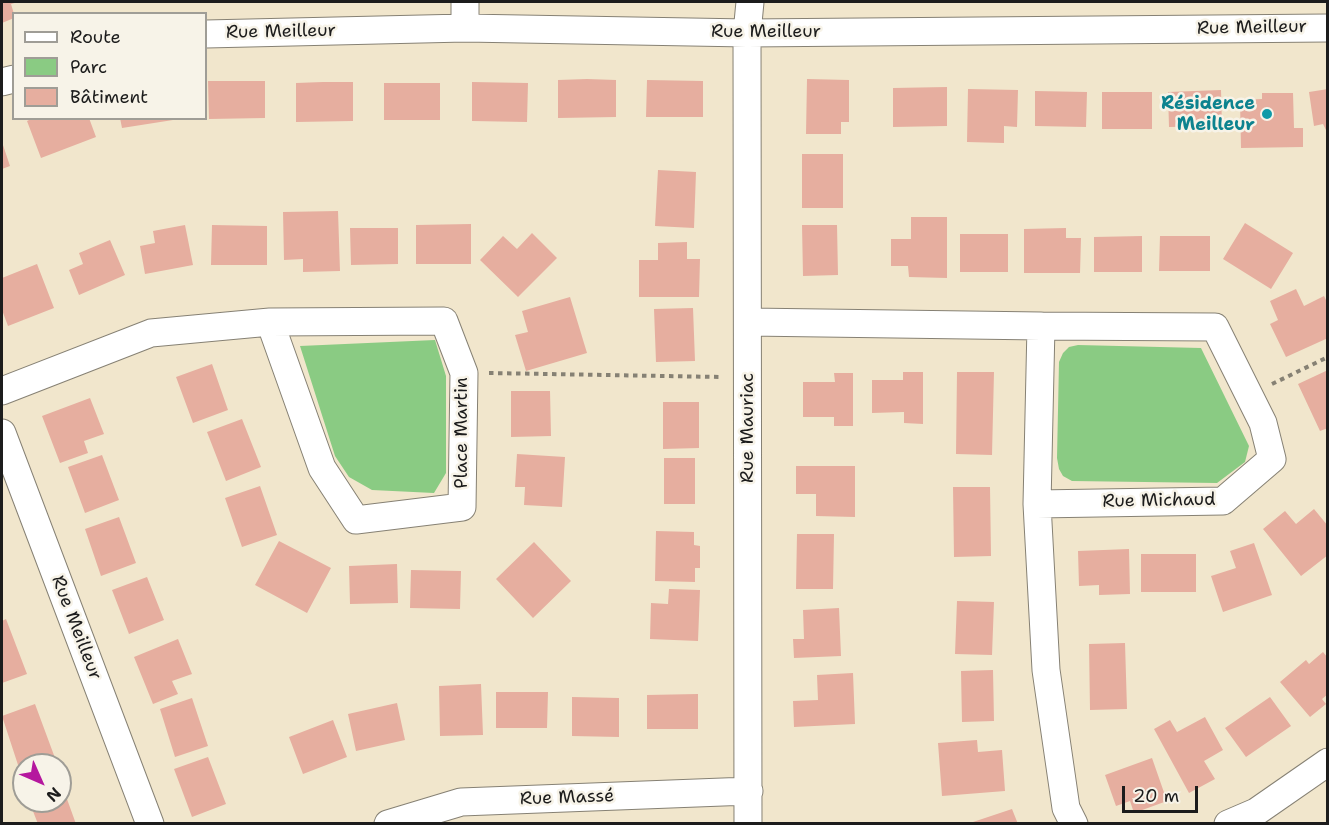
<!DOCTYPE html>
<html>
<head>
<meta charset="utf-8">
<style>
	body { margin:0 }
	#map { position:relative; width:1329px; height:825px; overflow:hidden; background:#f1e6cc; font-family:"Shantell Sans",sans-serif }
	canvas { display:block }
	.frame { position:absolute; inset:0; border:3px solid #1c1c1c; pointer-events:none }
	.legend { position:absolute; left:12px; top:12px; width:195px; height:108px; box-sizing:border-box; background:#f7f3e8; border:2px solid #9f9d96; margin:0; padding:8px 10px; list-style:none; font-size:18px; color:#1c1c1c }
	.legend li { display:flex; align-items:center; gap:12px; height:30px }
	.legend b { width:30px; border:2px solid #9f9d96 }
	.north { position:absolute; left:12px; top:753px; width:60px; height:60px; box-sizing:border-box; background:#f7f3e8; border:2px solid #9f9d96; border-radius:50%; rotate:135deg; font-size:16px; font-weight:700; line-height:24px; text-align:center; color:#1c1c1c }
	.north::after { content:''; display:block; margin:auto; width:21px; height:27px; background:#b5179e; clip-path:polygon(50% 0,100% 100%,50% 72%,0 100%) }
	.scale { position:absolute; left:1122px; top:786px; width:76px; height:27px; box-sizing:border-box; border:3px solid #1c1c1c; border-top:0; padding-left:8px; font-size:18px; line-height:21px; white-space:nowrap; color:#1c1c1c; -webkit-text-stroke:4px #f7f3e8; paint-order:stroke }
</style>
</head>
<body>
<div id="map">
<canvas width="1329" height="825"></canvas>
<div class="frame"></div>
<ul class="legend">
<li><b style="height:8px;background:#fff"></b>Route</li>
<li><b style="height:16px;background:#8acb83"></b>Parc</li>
<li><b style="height:16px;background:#e6ae9f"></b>Bâtiment</li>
</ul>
<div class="north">N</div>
<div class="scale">20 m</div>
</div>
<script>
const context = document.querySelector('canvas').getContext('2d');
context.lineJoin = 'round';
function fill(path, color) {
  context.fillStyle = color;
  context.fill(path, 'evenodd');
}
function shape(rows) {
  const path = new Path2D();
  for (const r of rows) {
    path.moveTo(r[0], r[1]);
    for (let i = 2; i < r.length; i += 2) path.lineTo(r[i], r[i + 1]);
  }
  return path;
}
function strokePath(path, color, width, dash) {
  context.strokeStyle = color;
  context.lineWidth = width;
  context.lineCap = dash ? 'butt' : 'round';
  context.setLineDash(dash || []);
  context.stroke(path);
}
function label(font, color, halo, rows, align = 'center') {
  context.font = font + ' "Shantell Sans",sans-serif';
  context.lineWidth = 5;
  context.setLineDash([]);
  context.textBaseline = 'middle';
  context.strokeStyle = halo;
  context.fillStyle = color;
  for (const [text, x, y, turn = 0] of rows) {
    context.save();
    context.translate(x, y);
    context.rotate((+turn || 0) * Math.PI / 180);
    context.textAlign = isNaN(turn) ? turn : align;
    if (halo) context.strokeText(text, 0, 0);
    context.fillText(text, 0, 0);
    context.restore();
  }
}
fill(shape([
	[435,340,446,376,446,473,434,493,372,490,349,477,335,456,300,346],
	[1078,345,1201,348,1249,446,1245,462,1217,483,1072,481,1063,476,1059,469,1057,458,1059,362,1063,353,1069,347]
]), '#8acb83');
fill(shape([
	[2,2,18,2,11,4,14,14,14,18,2,23],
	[587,79,616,80,616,117,558,118,558,80],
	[807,79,849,80,849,122,841,122,841,134,806,134],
	[647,80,703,81,703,117,646,117],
	[208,81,265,81,265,118,209,119],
	[323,82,353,82,353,121,296,122,296,83],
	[472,82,528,83,527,122,472,121],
	[384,83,440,83,440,120,384,120],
	[947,87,947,126,893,127,893,88],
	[968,89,1018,90,1017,127,1004,126,1004,143,967,142],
	[1328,89,1328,134,1323,124,1314,126,1309,92],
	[1221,90,1222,126,1169,127,1168,92],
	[1035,91,1087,92,1086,127,1035,126],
	[1102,92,1152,92,1152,129,1102,129],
	[1262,93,1293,93,1294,128,1303,128,1303,147,1241,148,1240,100,1262,99],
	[33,118,89,118,96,137,41,158,27,121],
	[120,118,173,118,173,120,122,128],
	[2,142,10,166,2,169],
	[802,154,843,154,843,208,802,208],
	[658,170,696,172,694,228,655,226],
	[338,211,340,271,303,272,303,259,284,260,283,212],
	[911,217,947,217,947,278,909,277,908,266,891,266,891,239,911,239],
	[1245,223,1293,253,1271,289,1223,259],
	[471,224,471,264,416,264,416,225],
	[185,225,193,265,145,274,140,246,155,243,153,231],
	[212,225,267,226,267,265,211,265],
	[802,225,837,225,838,275,803,276],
	[350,228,398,228,398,264,351,265],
	[1066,228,1066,238,1081,238,1080,273,1024,273,1024,229],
	[532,233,557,258,518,297,480,260,503,236,517,249],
	[960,234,1008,234,1008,272,960,272],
	[1142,236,1142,272,1094,272,1094,237],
	[1160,236,1210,236,1210,271,1159,271],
	[110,240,125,275,79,295,69,270,83,264,79,253],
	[687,242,687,259,700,259,699,297,639,297,639,260,658,260,658,243],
	[37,264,54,308,8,326,2,310,2,278],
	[1296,289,1304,306,1324,296,1328,304,1328,338,1286,357,1270,324,1278,320,1270,301],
	[570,297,587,353,526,371,515,335,528,332,522,311],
	[693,308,695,361,656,362,654,309],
	[212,364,228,410,193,423,176,377],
	[1328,370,1328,428,1320,431,1298,384],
	[903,372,923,372,923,424,904,423,904,412,872,413,872,380,903,380],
	[957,372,994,372,992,455,956,454],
	[834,373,853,373,853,426,834,426,834,417,803,417,803,382,835,382],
	[511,391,550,391,551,436,511,437],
	[90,398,104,434,84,441,88,453,60,463,42,416],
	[663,402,699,402,699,448,663,449],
	[242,419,261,467,226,481,207,432],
	[517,454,565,457,562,507,524,505,525,487,515,487],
	[102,455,119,500,85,513,68,467],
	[664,458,695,458,695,504,664,504],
	[796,466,855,466,855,517,816,516,816,494,796,494],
	[260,486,277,535,242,547,225,498],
	[953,487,990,487,991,556,954,557],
	[1314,509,1328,526,1328,555,1301,576,1263,529,1285,511,1296,524],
	[119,517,136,563,101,576,85,529],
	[656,531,694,532,694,545,700,546,700,568,695,568,695,582,655,581],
	[797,534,834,534,833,589,796,589],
	[279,541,331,568,307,613,255,585],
	[534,542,571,581,533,618,496,579],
	[1254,543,1272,595,1223,612,1211,576,1236,568,1230,551],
	[1129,549,1130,594,1099,595,1099,585,1079,586,1078,551],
	[1141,554,1196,554,1196,592,1141,592],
	[397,564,398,603,350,604,349,566],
	[411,570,461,571,460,609,410,608],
	[147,577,164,620,129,634,112,590],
	[669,589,700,590,698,641,650,639,651,603,668,604],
	[957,601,994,602,992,655,955,654],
	[839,608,841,656,794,658,793,639,804,639,803,610],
	[6,619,27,674,2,683,2,621],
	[178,639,192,674,172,681,178,694,153,704,134,657],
	[1125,643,1127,709,1090,710,1089,644],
	[1323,652,1328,658,1328,694,1322,699,1326,704,1310,717,1280,682,1306,660,1309,664],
	[993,670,994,721,962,722,961,671],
	[853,673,855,724,794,727,793,701,818,700,817,675],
	[481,684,483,735,440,736,439,686],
	[496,692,548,692,547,728,496,728],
	[698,694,698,729,647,729,647,695],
	[572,697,619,698,619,737,572,736],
	[1270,697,1291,726,1246,757,1225,728],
	[192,698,208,746,175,757,160,709],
	[397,703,405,740,356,751,348,714],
	[35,704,55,758,37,765,24,765,24,770,20,771,2,716],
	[1205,717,1223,750,1204,761,1215,779,1189,793,1154,729,1170,720,1177,732],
	[333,720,347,757,303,774,289,737],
	[977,740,978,752,1002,750,1005,791,942,796,938,743],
	[208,757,226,804,192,817,174,769],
	[1152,758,1167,801,1134,813,1130,801,1116,806,1105,775],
	[63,788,76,824,38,824,29,801,60,801,60,789],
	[1012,809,1018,824,970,824,970,823]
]), '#e6ae9f');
const street = shape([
	[465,28,465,2],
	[206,34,465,28,747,33,1328,28],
	[2,82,14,79],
	[749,322,1041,326],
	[2,391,151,333,270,322,444,321,464,373,462,507,356,520,322,468,270,322],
	[2,433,150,824],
	[1037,504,1223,501,1272,459,1263,423,1215,327,1041,326,1037,504,1046,670,1066,808,1074,824],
	[388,824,461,802,749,791],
	[748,824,747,33,750,2],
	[1228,824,1256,812,1328,762]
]);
strokePath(street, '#868174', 29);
strokePath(shape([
	[489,373,722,377],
	[1272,384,1328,357]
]), '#868174', 4, [4.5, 4.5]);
strokePath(street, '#fff', 27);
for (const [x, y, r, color] of [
	[1267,114,6,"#0f9aa8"]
]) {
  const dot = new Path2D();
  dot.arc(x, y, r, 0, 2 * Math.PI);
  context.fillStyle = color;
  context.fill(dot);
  strokePath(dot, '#f7f3e8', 2);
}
label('18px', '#1c1c1c', '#f7f3e8', [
	["Rue Meilleur",1252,28,-1],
	["Rue Meilleur",281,32,-1],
	["Rue Meilleur",766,32],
	["Rue Mauriac",748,428,-90],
	["Place Martin",462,433,-90],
	["Rue Michaud",1159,501,-1],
	["Rue Meilleur",76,628,69],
	["Rue Massé",567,798,-2]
]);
label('bold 18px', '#0d838f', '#f7f3e8', [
	["Résidence",1255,104],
	["Meilleur",1255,125]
], 'right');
</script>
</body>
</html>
